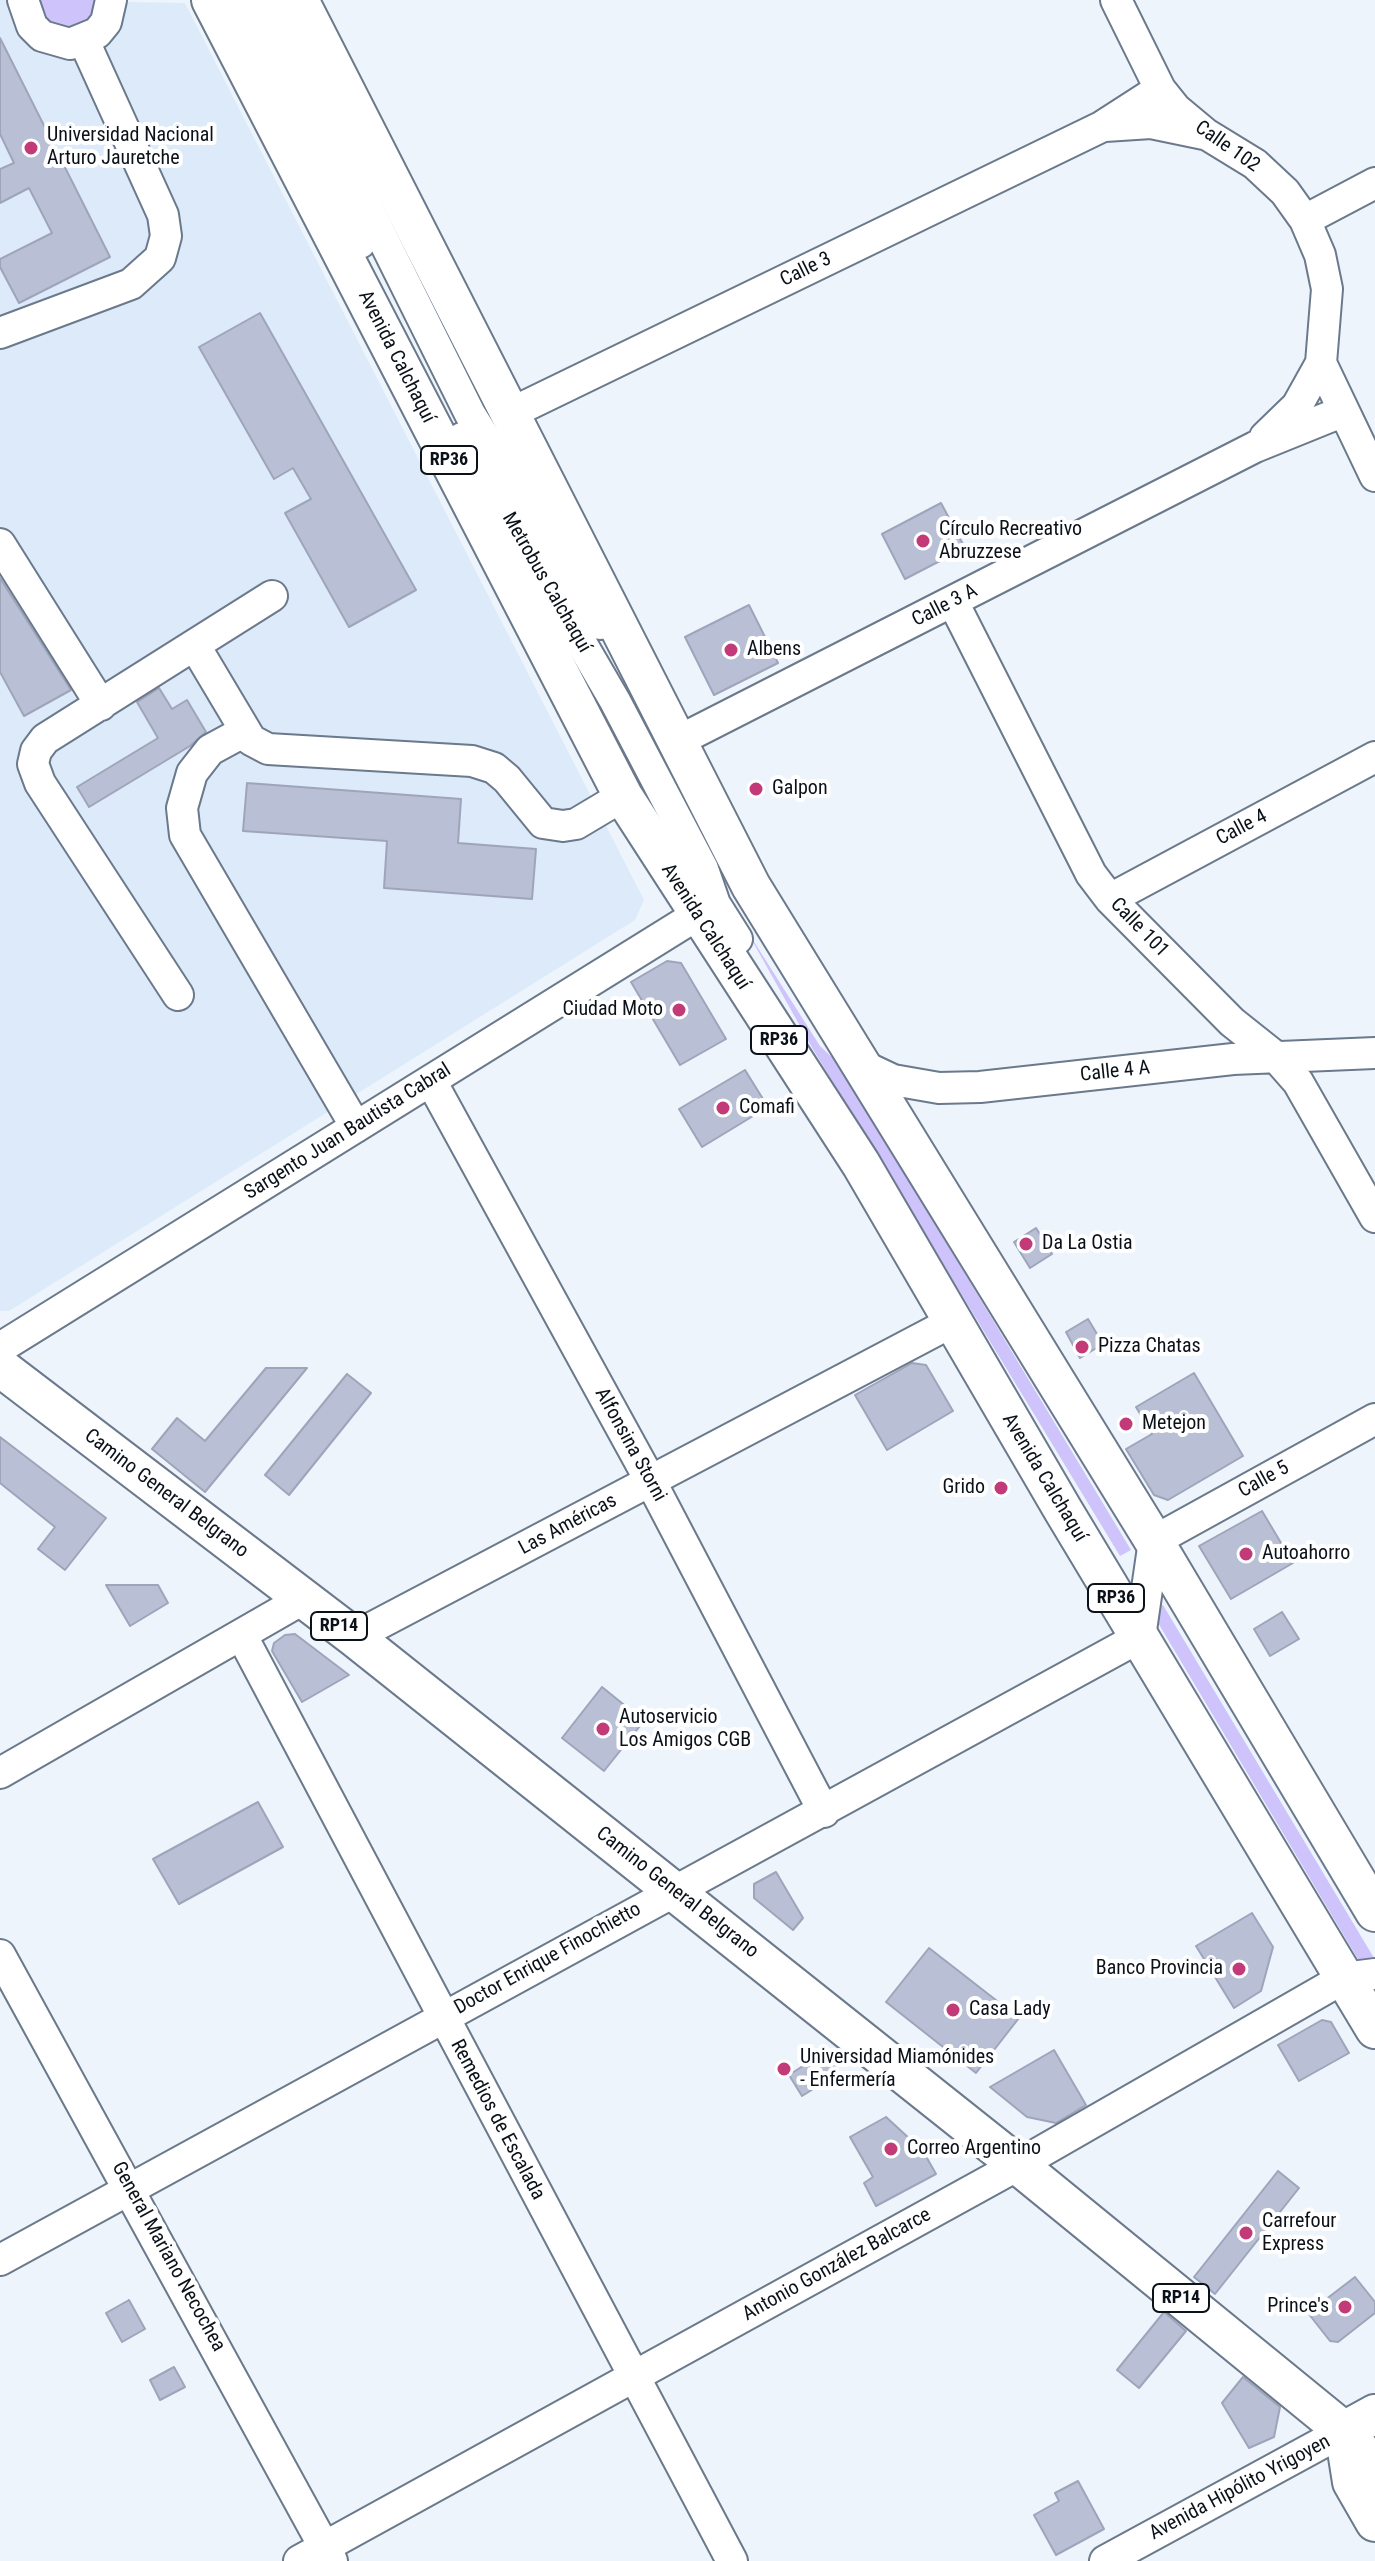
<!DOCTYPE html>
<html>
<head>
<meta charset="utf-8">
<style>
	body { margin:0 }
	canvas { display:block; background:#edf4fc }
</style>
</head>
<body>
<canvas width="1375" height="2561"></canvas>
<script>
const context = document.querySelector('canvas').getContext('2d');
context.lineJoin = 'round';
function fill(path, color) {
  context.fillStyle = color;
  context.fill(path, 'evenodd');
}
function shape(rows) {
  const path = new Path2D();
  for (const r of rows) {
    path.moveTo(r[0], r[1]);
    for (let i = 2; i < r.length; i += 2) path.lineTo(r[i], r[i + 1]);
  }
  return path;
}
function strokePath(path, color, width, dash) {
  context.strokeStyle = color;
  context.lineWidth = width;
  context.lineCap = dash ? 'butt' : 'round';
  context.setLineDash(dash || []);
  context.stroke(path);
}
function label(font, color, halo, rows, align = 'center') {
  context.font = font + ' "Roboto Condensed",sans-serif';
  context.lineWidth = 8;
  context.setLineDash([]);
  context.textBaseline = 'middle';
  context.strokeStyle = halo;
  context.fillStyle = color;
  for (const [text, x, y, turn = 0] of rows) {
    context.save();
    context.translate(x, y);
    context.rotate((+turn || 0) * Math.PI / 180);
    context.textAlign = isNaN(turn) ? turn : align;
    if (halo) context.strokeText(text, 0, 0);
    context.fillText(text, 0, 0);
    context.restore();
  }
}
fill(shape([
	[0,0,185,3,644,900,635,920,9,1311,0,1311]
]), '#dceafa');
fill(shape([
	[35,0,101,0,101,5,81,31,50,29],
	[744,926,820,1046,839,1064,1131,1550,1120,1556,814,1051],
	[1163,1605,1374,1958,1362,1966,1151,1611]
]), '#cec3fb');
const building = shape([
	[0,38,110,257,19,303,0,267,0,259,52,233,29,188,0,203,0,169,14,163,0,134,0,38],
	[260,313,416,590,349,627,285,513,311,499,293,468,274,479,199,347,260,313],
	[941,503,965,548,905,579,882,534,941,503],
	[0,578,71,690,24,716,0,672,0,578],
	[749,605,778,663,714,695,685,637,749,605],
	[159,688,172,709,187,700,206,732,190,746,89,807,77,787,158,738,137,702,159,688],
	[247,783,461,799,458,843,536,849,532,899,384,888,387,841,243,831,247,783],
	[667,961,681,963,726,1039,680,1065,631,982,667,961],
	[745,1070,768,1107,702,1147,679,1109,745,1070],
	[1036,1228,1052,1254,1030,1268,1014,1242,1036,1228],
	[1088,1319,1103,1344,1080,1358,1066,1332,1088,1319],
	[912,1363,926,1365,953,1411,887,1450,855,1395,912,1363],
	[266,1368,307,1368,205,1492,152,1449,177,1418,205,1441,266,1368],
	[1194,1373,1243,1456,1168,1500,1154,1495,1126,1449,1152,1434,1136,1407,1194,1373],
	[347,1374,371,1393,289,1495,265,1475,347,1374],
	[0,1437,106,1518,65,1570,38,1549,55,1527,0,1483,0,1437],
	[1262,1511,1293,1563,1231,1599,1199,1546,1262,1511],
	[106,1585,158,1585,168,1603,130,1626,106,1585],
	[1282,1612,1299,1639,1270,1656,1254,1629,1282,1612],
	[295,1634,349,1675,302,1702,272,1651,274,1643,285,1635,295,1634],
	[602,1687,644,1721,604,1771,562,1738,602,1687],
	[258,1802,283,1847,179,1904,153,1859,258,1802],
	[776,1872,803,1918,793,1930,754,1898,754,1884,776,1872],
	[1252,1913,1273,1947,1261,1991,1234,2008,1196,1946,1252,1913],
	[929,1948,1019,2018,976,2073,886,2002,929,1948],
	[1322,2020,1331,2022,1349,2053,1299,2081,1278,2045,1322,2020],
	[1054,2050,1086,2105,1056,2123,1027,2117,990,2087,1054,2050],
	[826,2051,839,2073,802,2096,789,2075,826,2051],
	[886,2117,923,2151,936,2174,876,2206,864,2183,873,2177,850,2137,886,2117],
	[1278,2171,1299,2188,1215,2294,1194,2277,1278,2171],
	[1355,2277,1375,2302,1375,2313,1338,2342,1330,2341,1308,2313,1355,2277],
	[129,2300,145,2329,122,2342,106,2313,129,2300],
	[1164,2312,1186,2331,1139,2388,1117,2370,1164,2312],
	[174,2367,185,2387,160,2400,150,2380,174,2367],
	[1243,2377,1280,2407,1274,2437,1249,2448,1222,2403,1243,2377],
	[1078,2481,1104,2529,1056,2555,1034,2515,1059,2501,1055,2493,1078,2481]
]);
fill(building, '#b9c0d6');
strokePath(building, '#9ea5bb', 2);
const minor = shape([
	[23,0,32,26,42,36,70,44,97,33,106,22,111,0],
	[234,0,360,243],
	[264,0,470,414,600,624],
	[1116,0,1160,89,1176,109,1206,134,1255,164,1285,192,1305,220,1320,255,1327,289,1321,363,1375,476],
	[1105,126,1151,123,1204,134],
	[1305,220,1375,183],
	[0,333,131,284,160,258,166,236,163,215,84,41],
	[511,413,1101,127,1160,89],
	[1265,437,1297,406,1321,363],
	[462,438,615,701,703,869,715,904,737,939],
	[0,544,101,705],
	[953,602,1091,874,1110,899,1232,1022,1276,1057,1298,1082,1375,1217],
	[195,646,251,740,268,749,472,761,494,768,507,779,543,823,563,826,576,824,623,796],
	[665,725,676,742,1255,447,1344,411],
	[245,731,210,750,192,773,182,808,185,835,356,1127],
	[1110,899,1375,757],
	[178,995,40,783,33,764,36,751,45,739,272,596],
	[859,1064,893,1080,939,1088,980,1087,1233,1059,1375,1053],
	[431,1081,651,1482,824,1812],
	[0,1348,697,915],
	[242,1636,732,2561],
	[354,1637,952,1322],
	[0,1773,303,1599],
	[0,1955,332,2561],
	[0,2260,1140,1637,1154,1541,1375,1419],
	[299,2561,1018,2165,1344,1978,1375,1974],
	[1105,2561,1344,2431]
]);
const major = shape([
	[211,0,623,796,861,1164,1063,1510,1375,2029],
	[299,0,751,886,1154,1541,1375,1912],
	[0,1367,354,1637,1018,2165,1344,2431,1375,2468],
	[1344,2431,1352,2482,1375,2522],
	[1344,2431,1375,2414]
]);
strokePath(minor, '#6a798b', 34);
strokePath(major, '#6a798b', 42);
strokePath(minor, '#fff', 30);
strokePath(major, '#fff', 38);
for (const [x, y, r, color] of [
	[31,148,8,"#c23a78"],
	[923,541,8,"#c23a78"],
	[731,650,8,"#c23a78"],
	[756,789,8,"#c23a78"],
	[679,1010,8,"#c23a78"],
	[723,1108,8,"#c23a78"],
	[1026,1244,8,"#c23a78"],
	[1082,1347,8,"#c23a78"],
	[1126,1424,8,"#c23a78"],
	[1001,1488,8,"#c23a78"],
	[1246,1554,8,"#c23a78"],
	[603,1729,8,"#c23a78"],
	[1239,1969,8,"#c23a78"],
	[953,2010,8,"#c23a78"],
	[784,2069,8,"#c23a78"],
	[891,2149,8,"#c23a78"],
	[1246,2233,8,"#c23a78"],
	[1345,2307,8,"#c23a78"]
]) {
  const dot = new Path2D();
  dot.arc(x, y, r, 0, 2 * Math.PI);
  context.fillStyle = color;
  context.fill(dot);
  strokePath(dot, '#fff', 3);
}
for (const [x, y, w] of [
	[449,460,56],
	[779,1040,56],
	[1116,1598,56],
	[339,1626,56],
	[1181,2298,56]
]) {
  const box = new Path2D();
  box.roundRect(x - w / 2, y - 14, w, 28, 6);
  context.fillStyle = '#fff';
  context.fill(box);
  strokePath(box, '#0b1118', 2);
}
label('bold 18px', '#0b1118', null, [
	["RP36",449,460],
	["RP36",779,1040],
	["RP36",1116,1598],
	["RP14",339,1626],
	["RP14",1181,2298]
]);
label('20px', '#0b1118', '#fff', [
	["Universidad Nacional",47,136],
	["Arturo Jauretche",47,159],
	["Círculo Recreativo",939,530],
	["Abruzzese",939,553],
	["Albens",747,650],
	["Galpon",772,789],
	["Ciudad Moto",663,1010,"right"],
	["Comafi",739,1108],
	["Da La Ostia",1042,1244],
	["Pizza Chatas",1098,1347],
	["Metejon",1142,1424],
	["Grido",985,1488,"right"],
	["Autoahorro",1262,1554],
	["Autoservicio",619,1718],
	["Los Amigos CGB",619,1741],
	["Banco Provincia",1223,1969,"right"],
	["Casa Lady",969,2010],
	["Universidad Miamónides",800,2058],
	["- Enfermería",800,2081],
	["Correo Argentino",907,2149],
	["Carrefour",1262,2222],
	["Express",1262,2245],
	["Prince's",1329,2307,"right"]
], 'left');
label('20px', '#0b1118', '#fff', [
	["Calle 102",1227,147,35],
	["Calle 3",806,270,-26],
	["Avenida Calchaquí",396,357,63],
	["Metrobus Calchaquí",546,583,60],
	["Calle 3 A",945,606,-27],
	["Calle 4",1242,828,-28],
	["Avenida Calchaquí",705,927,57],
	["Calle 101",1139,928,46],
	["Calle 4 A",1115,1072,-6],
	["Sargento Juan Bautista Cabral",348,1132,-32],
	["Alfonsina Storni",630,1445,61],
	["Avenida Calchaquí",1044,1478,59],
	["Calle 5",1264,1480,-29],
	["Camino General Belgrano",166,1494,37],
	["Las Américas",568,1525,-28],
	["Camino General Belgrano",677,1893,38],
	["Doctor Enrique Finochietto",548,1959,-29],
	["Remedios de Escalada",497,2120,62],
	["General Mariano Necochea",168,2257,61],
	["Antonio González Balcarce",837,2265,-29],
	["Avenida Hipólito Yrigoyen",1240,2488,-28]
]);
</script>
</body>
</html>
